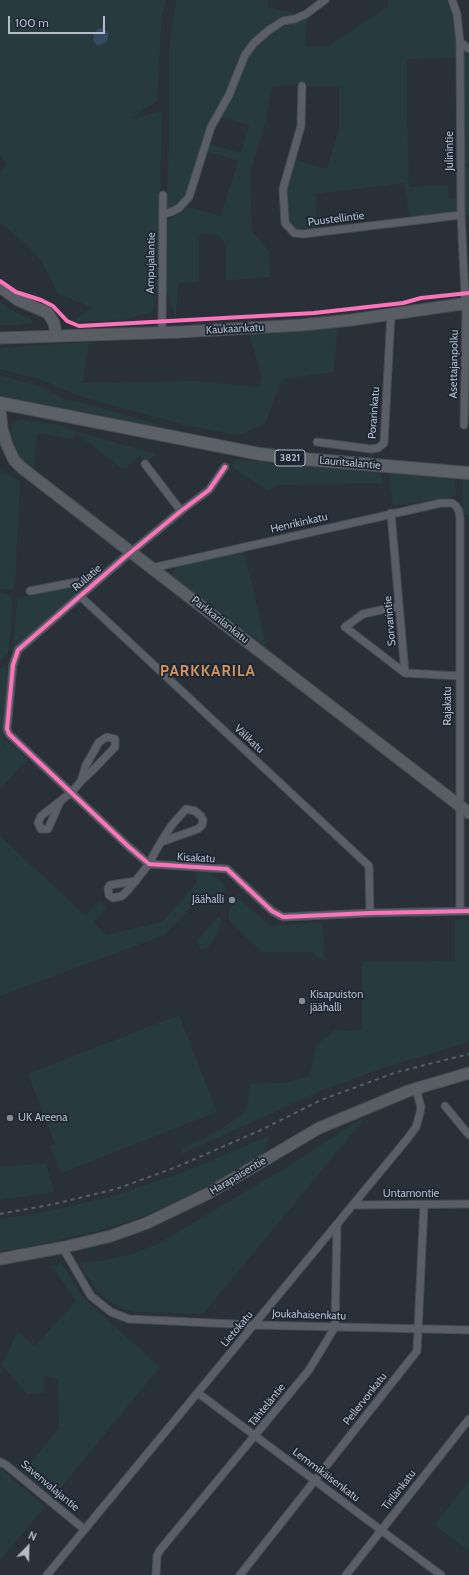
<!DOCTYPE html>
<html>
<head>
<meta charset="utf-8">
<style>
	body { margin:0 }
	#map { position:relative; width:469px; height:1575px; overflow:hidden; background:#2a3038; font-family:Cabin,sans-serif }
	canvas { display:block }
	.north { position:absolute; left:8px; top:1527px; width:40px; height:40px; -webkit-text-stroke:3px #1d2633; paint-order:stroke; rotate:23deg; font-size:11px; font-weight:700; line-height:16px; text-align:center; color:#b4bcc9 }
	.north::after { content:''; display:block; margin:auto; width:14px; height:18px; background:#b4bcc9; clip-path:polygon(50% 0,100% 100%,50% 72%,0 100%) }
	.scale { position:absolute; left:8px; top:16px; width:97px; height:18px; box-sizing:border-box; border:2px solid #b4bcc9; border-top:0; padding-left:5px; font-size:12px; line-height:14px; white-space:nowrap; color:#b4bcc9; -webkit-text-stroke:3px #1d2633; paint-order:stroke }
</style>
</head>
<body>
<div id="map">
<canvas width="469" height="1575"></canvas>
<div class="north">N</div>
<div class="scale">100 m</div>
</div>
<script>
const context = document.querySelector('canvas').getContext('2d');
context.lineJoin = 'round';
function fill(path, color) {
  context.fillStyle = color;
  context.fill(path, 'evenodd');
}
function shape(rows) {
  const path = new Path2D();
  for (const r of rows) {
    path.moveTo(r[0], r[1]);
    for (let i = 2; i < r.length; i += 2) path.lineTo(r[i], r[i + 1]);
  }
  return path;
}
function strokePath(path, color, width, dash) {
  context.strokeStyle = color;
  context.lineWidth = width;
  context.lineCap = dash ? 'butt' : 'round';
  context.setLineDash(dash || []);
  context.stroke(path);
}
function label(font, color, halo, rows, align = 'center') {
  context.font = font + ' Cabin,sans-serif';
  context.lineWidth = 3.5;
  context.setLineDash([]);
  context.textBaseline = 'middle';
  context.strokeStyle = halo;
  context.fillStyle = color;
  for (const [text, x, y, turn = 0] of rows) {
    context.save();
    context.translate(x, y);
    context.rotate((+turn || 0) * Math.PI / 180);
    context.textAlign = isNaN(turn) ? turn : align;
    if (halo) context.strokeText(text, 0, 0);
    context.fillText(text, 0, 0);
    context.restore();
  }
}
fill(shape([
	[0,0,166,0,162,15,157,102,145,108,130,120,162,111,158,291,153,311,129,319,76,322,77,318,92,308,58,293,42,262,26,244,0,223,0,172,7,165,0,155],
	[176,0,269,0,268,7,296,14,283,17,273,23,254,37,243,54,201,145,186,196,176,205,166,209,169,148,169,50],
	[388,0,447,0,456,15,457,58,407,59,407,108,409,187,447,185,449,198,458,199,458,210,455,213,410,218,404,183,315,194,318,228,296,229,290,222,287,208,287,187,296,160,327,169,339,128,339,86,307,86,306,83,272,87,265,124,250,172,252,231,269,251,270,277,226,280,226,246,219,235,199,234,199,282,178,283,176,319,166,289,167,221,189,207,221,216,238,161,206,151,209,144,241,153,249,125,221,117,251,51,260,41,276,28,310,16,305,27,306,47,327,47,387,7],
	[469,54,469,163,464,164,464,57],
	[469,167,469,214,464,215,464,168],
	[0,301,10,309,35,322,19,325,0,325],
	[338,326,333,372,282,379,265,424,239,435,189,426,82,397,39,379,0,369,0,348,89,342,83,383,196,381,259,387,262,379,249,332],
	[0,375,42,387,67,401,76,401,188,433,214,439,213,441,0,399],
	[22,419,70,427,64,428,157,454,146,462,139,456,124,470,76,433,73,439,37,433,34,468,21,460,15,453,11,440,11,428,14,423],
	[236,459,379,473,384,483,278,485,268,491,231,466],
	[0,470,20,481,16,566,14,587,12,590,0,589],
	[389,474,454,477,456,496,393,506],
	[463,477,469,478,469,515,462,515],
	[244,551,267,648,200,597,193,595,170,577,176,567],
	[88,582,19,645,13,651,17,599],
	[0,593,9,595,13,602,8,654,0,661],
	[7,664,3,751,6,739,27,760,0,789,0,669],
	[0,836,86,916,99,902,106,908,93,922,106,935,162,922,196,884,196,872,210,872,226,886,220,897,206,892,164,935,0,996],
	[238,897,270,926,322,922,325,962,311,952,262,952,229,920,229,910],
	[220,915,221,923,216,936,208,947,204,949,200,949,197,941],
	[455,920,469,920,469,1042,386,1067,325,1089,182,1154,182,1149,220,1130,246,1111,251,1084,285,1083,310,1076,316,1045,335,1030,362,1031,362,962,455,961],
	[179,1015,217,1112,61,1173,50,1146,55,1144,28,1074],
	[365,1118,203,1314,136,1312,124,1309,112,1303,97,1291,78,1262,101,1261,132,1254,158,1244,295,1162,347,1128],
	[269,1136,262,1159,171,1204,137,1219,101,1230,23,1248,0,1251,0,1219,40,1213,114,1196,184,1172],
	[46,1163,54,1192,0,1200,0,1167],
	[62,1263,84,1299,160,1367,53,1497,23,1472,59,1428,58,1379,44,1376,44,1393,27,1394,2,1365,18,1331,34,1347,76,1301,52,1266],
	[0,1468,45,1507,0,1560],
	[469,1481,469,1551,435,1525]
]), '#273a3e');
fill(shape([
	[103,28,109,34,107,42,97,46,93,40,94,34,98,29]
]), '#384963');
const street = shape([
	[452,0,457,14,460,42,461,215,466,314,464,425],
	[460,42,469,49],
	[302,86,301,126,283,189,285,223,294,233,303,234,461,215],
	[163,214,171,212,179,208,189,197,211,127,229,95,245,55,254,43,269,30,283,21,295,19,306,14,325,0],
	[162,332,163,195],
	[317,442,371,449,378,448,384,443,391,314],
	[145,464,181,511],
	[225,467,209,490,181,511,125,557,18,650,13,665,7,729,9,734,129,847,149,864,227,869,272,911,283,917,370,913,469,911],
	[391,513,405,673,459,676],
	[152,568,441,503,452,503,456,506,459,511,460,518,460,911],
	[30,591,92,579,96,582],
	[80,596,369,866,370,913],
	[399,606,363,614,345,627,405,673],
	[60,802,48,829,41,829,38,823,41,816,72,792,81,781,91,772,115,747,115,739,107,737,99,742,86,765,81,781],
	[136,881,110,885,108,888,109,895,113,898,122,896,129,889,149,864,154,854,161,842,171,826,186,809,195,811,201,816,203,820,202,825,198,829,161,842],
	[445,1106,469,1135],
	[353,1205,469,1204],
	[63,1248,91,1296,111,1312,129,1319,254,1325,469,1330],
	[198,1393,441,1575],
	[0,1462,6,1465,84,1529],
	[47,1575,408,1138,416,1127,420,1113,421,1107,416,1089],
	[156,1575,157,1556,160,1550,309,1370,335,1327,337,1225],
	[240,1575,417,1351,424,1205],
	[346,1575,469,1419]
]);
const secondary = shape([
	[0,287,18,300,48,313,54,323,56,335],
	[0,338,179,332,302,325,351,320,469,303],
	[0,408,2,429,7,445,14,460,22,468,469,813],
	[0,1259,65,1247,111,1236,147,1223,209,1193,319,1128,408,1091,469,1073]
]);
const primary = shape([
	[0,403,260,454,292,458,469,473]
]);
strokePath(street, '#484c53', 9);
strokePath(secondary, '#484c53', 13);
strokePath(primary, '#484c55', 14);
strokePath(street, '#5a5e66', 7);
strokePath(secondary, '#595d64', 11);
strokePath(primary, '#5c6168', 12);
strokePath(shape([
	[0,1214,54,1204,116,1189,174,1168,261,1130,321,1100,397,1072,469,1054]
]), '#595d64', 2, [4, 4]);
strokePath(shape([
	[0,281,16,292,41,300,53,306,67,321,79,326,314,313,403,303,421,298,469,293],
	[225,467,209,490,181,511,125,557,18,650,13,665,7,729,9,734,129,847,149,864,227,869,272,911,283,917,370,913,469,911]
]), '#fb73b8', 4);
for (const [x, y, r, color] of [
	[232,900,4,"#848b96"],
	[302,1001,4,"#848b96"],
	[10,1118,4,"#848b96"]
]) {
  const dot = new Path2D();
  dot.arc(x, y, r, 0, 2 * Math.PI);
  context.fillStyle = color;
  context.fill(dot);
  strokePath(dot, '#1d2633', 1.5);
}
for (const [x, y, w] of [
	[290,458,30]
]) {
  const box = new Path2D();
  box.roundRect(x - w / 2, y - 8, w, 16, 3);
  context.fillStyle = '#1d2633';
  context.fill(box);
  strokePath(box, '#b4bcc9', 1);
}
label('bold 10px', '#b4bcc9', null, [
	["3821",290,458]
]);
label('11px', '#b4bcc9', '#1d2633', [
	["Julinintie",450,151,-90],
	["Puustellintie",336,219,-7],
	["Ampujalantie",151,263,-89],
	["Kaukaankatu",235,329,-3],
	["Asettajanpolku",454,364,-89],
	["Porarinkatu",374,413,-86],
	["Lauritsalantie",350,463,5],
	["Henrikinkatu",299,523,-13],
	["Rullatie",87,578,-41],
	["Parkkarilankatu",220,620,38],
	["Sorvarintie",390,621,-95],
	["Rajakatu",448,706,-90],
	["Välikatu",249,739,43],
	["Kisakatu",196,858,3],
	["Harapaisentie",238,1176,-31],
	["Untamontie",411,1194],
	["Joukahaisenkatu",309,1315,2],
	["Lietokatu",237,1329,-50],
	["Pellervonkatu",365,1399,-52],
	["Tähteläntie",267,1405,-51],
	["Lemmikäisenkatu",326,1475,37],
	["Savenvalajantie",50,1486,40],
	["Tirilänkatu",399,1490,-52]
]);
label('11px', '#b4bcc9', '#1d2633', [
	["Jäähalli",224,900,"right"],
	["Kisapuiston",310,995],
	["jäähalli",310,1008],
	["UK Areena",18,1118]
], 'left');
context.letterSpacing = '1px';
label('bold 15px', '#d59563', '#1d2633', [
	["PARKKARILA",208,672]
]);
context.letterSpacing = '0px';
</script>
</body>
</html>
